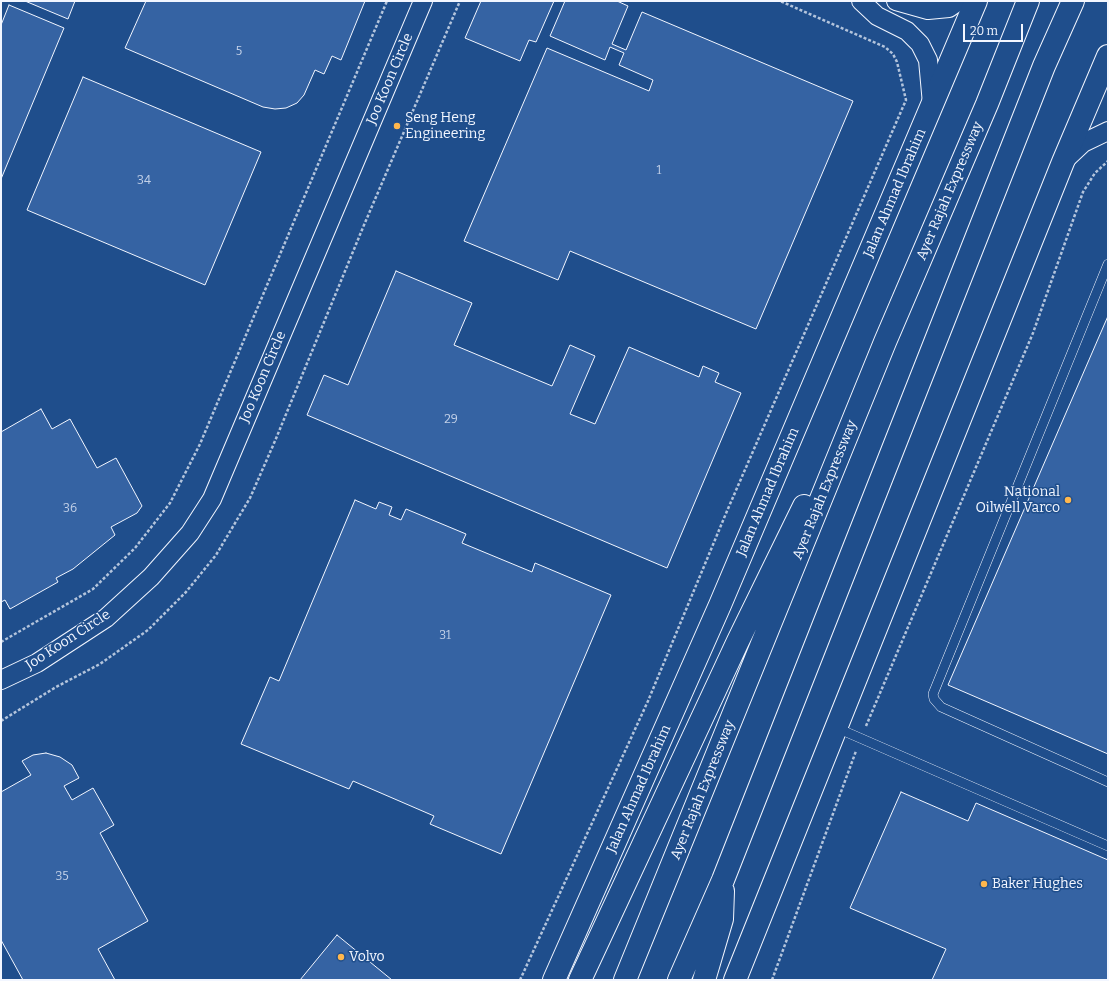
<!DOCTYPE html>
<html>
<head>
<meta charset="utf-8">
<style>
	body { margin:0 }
	#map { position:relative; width:1109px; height:981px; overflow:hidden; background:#1f4e8c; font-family:Bitter,serif }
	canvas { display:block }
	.frame { position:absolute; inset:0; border:2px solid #f2f6ff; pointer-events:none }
	.scale { position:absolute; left:963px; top:24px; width:60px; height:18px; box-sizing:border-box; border:2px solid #f2f6ff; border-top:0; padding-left:5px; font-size:12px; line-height:14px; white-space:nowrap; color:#f2f6ff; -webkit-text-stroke:3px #1f4e8c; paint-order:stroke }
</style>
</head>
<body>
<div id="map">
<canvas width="1109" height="981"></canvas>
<div class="frame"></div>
<div class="scale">20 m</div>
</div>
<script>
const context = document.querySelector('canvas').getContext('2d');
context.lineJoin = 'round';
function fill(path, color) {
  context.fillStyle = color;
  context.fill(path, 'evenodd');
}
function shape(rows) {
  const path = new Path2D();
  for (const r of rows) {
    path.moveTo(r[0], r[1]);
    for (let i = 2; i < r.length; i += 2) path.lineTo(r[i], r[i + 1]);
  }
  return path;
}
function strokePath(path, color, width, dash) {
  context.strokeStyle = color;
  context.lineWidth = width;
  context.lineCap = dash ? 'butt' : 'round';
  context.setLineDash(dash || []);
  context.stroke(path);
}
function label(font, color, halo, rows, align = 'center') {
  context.font = font + ' Bitter,serif';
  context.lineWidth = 3;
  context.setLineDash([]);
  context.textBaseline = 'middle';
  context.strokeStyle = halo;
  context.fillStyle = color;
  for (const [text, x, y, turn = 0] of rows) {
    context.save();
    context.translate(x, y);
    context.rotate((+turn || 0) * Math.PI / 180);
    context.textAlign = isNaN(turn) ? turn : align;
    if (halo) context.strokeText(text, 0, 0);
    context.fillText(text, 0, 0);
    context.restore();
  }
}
const building = shape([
	[25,1,75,1,68,19,25,1],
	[146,1,365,1,341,60,332,56,324,74,315,70,304,95,297,103,286,108,275,109,263,107,125,48,146,1],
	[481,1,554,1,536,42,529,40,520,61,465,38,481,1],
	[565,1,617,1,628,6,612,44,626,50,642,12,853,101,756,329,570,251,558,280,464,241,547,48,649,91,653,80,619,65,624,53,610,47,605,60,550,36,565,1],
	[9,5,64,28,1,179,1,25,9,5],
	[83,77,261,152,205,285,27,210,83,77],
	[396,271,472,303,454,345,552,386,570,345,595,356,570,414,595,424,629,347,699,377,703,366,719,373,715,382,741,393,667,568,307,415,324,375,348,385,396,271],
	[1108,316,1108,754,948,685,1108,316],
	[41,409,52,429,70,419,97,468,116,458,142,506,137,513,111,527,115,535,73,569,56,578,58,582,10,609,5,600,1,602,1,432,41,409],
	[355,500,376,509,379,502,392,507,389,515,401,520,406,509,466,534,462,543,532,572,535,563,611,595,501,854,430,824,434,816,353,781,349,789,241,744,270,677,279,681,355,500],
	[46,753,60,757,72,765,79,778,64,786,72,800,93,788,114,825,100,833,148,921,98,949,115,980,23,980,1,940,1,792,31,775,22,761,33,755,46,753],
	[901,792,968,821,976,803,1108,860,1108,980,932,980,946,949,850,908,901,792],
	[337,935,392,980,300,980,337,935]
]);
fill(building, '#3563a3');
strokePath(building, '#f2f6ff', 1);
const service = shape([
	[1108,264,933,694,934,699,941,707,1108,782],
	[837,728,1108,846]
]);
const minor = shape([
	[861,1,877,16,907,31,920,44,928,60,932,104],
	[896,1,928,10,949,8,959,1],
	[1066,159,1083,143,1108,131],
	[1,680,37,663,106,618,151,577,190,533,212,499,423,1]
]);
const primary = shape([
	[554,980,720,605,976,1],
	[735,980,1063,162,1108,56]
]);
const motorway = shape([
	[580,980,738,641,804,506],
	[625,980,885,342,987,104,1028,1],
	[679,980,723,880,1044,66,1073,1],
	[704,980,722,919,723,891]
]);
strokePath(service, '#f2f6ff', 10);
strokePath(minor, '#f2f6ff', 20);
strokePath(primary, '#f2f6ff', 24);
strokePath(motorway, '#f2f6ff', 24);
strokePath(shape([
	[1,642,93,589,135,548,170,503,200,444,387,1],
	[1,721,56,687,100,664,148,630,186,592,216,555,250,498,275,441,364,225,460,1],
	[866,726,1033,333,1083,192,1095,173,1108,161],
	[520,980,648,701,727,511,906,100,897,62,893,54,885,47,780,1],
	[772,980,856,751]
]), '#b3c4dc', 2.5, [3, 2]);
strokePath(service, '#1f4e8c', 9);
strokePath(minor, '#1f4e8c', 18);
strokePath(primary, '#1f4e8c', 22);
strokePath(motorway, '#1f4e8c', 22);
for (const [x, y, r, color] of [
	[397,126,4,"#ffb74d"],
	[1068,500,4,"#ffb74d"],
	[984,884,4,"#ffb74d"],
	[341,957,4,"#ffb74d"]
]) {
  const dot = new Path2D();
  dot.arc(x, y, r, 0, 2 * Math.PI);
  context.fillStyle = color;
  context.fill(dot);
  strokePath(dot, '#1f4e8c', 1.5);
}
label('12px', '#c3d1e8', null, [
	["5",239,52],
	["1",659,171],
	["34",144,181],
	["29",451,420],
	["36",70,509],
	["31",445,636],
	["35",62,877]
]);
label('14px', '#f2f6ff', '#1f4e8c', [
	["Joo Koon Circle",390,79,-67],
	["Ayer Rajah Expressway",950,191,-67],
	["Jalan Ahmad Ibrahim",895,193,-67],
	["Joo Koon Circle",263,377,-67],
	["Ayer Rajah Expressway",825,490,-68],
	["Jalan Ahmad Ibrahim",768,492,-67],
	["Joo Koon Circle",68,640,-33],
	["Jalan Ahmad Ibrahim",639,789,-66],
	["Ayer Rajah Expressway",703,790,-68]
]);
label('14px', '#f2f6ff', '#1f4e8c', [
	["Seng Heng",405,118],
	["Engineering",405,134],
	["National",1060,492,"right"],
	["Oilwell Varco",1060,508,"right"],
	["Baker Hughes",992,884],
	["Volvo",349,957]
], 'left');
</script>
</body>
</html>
